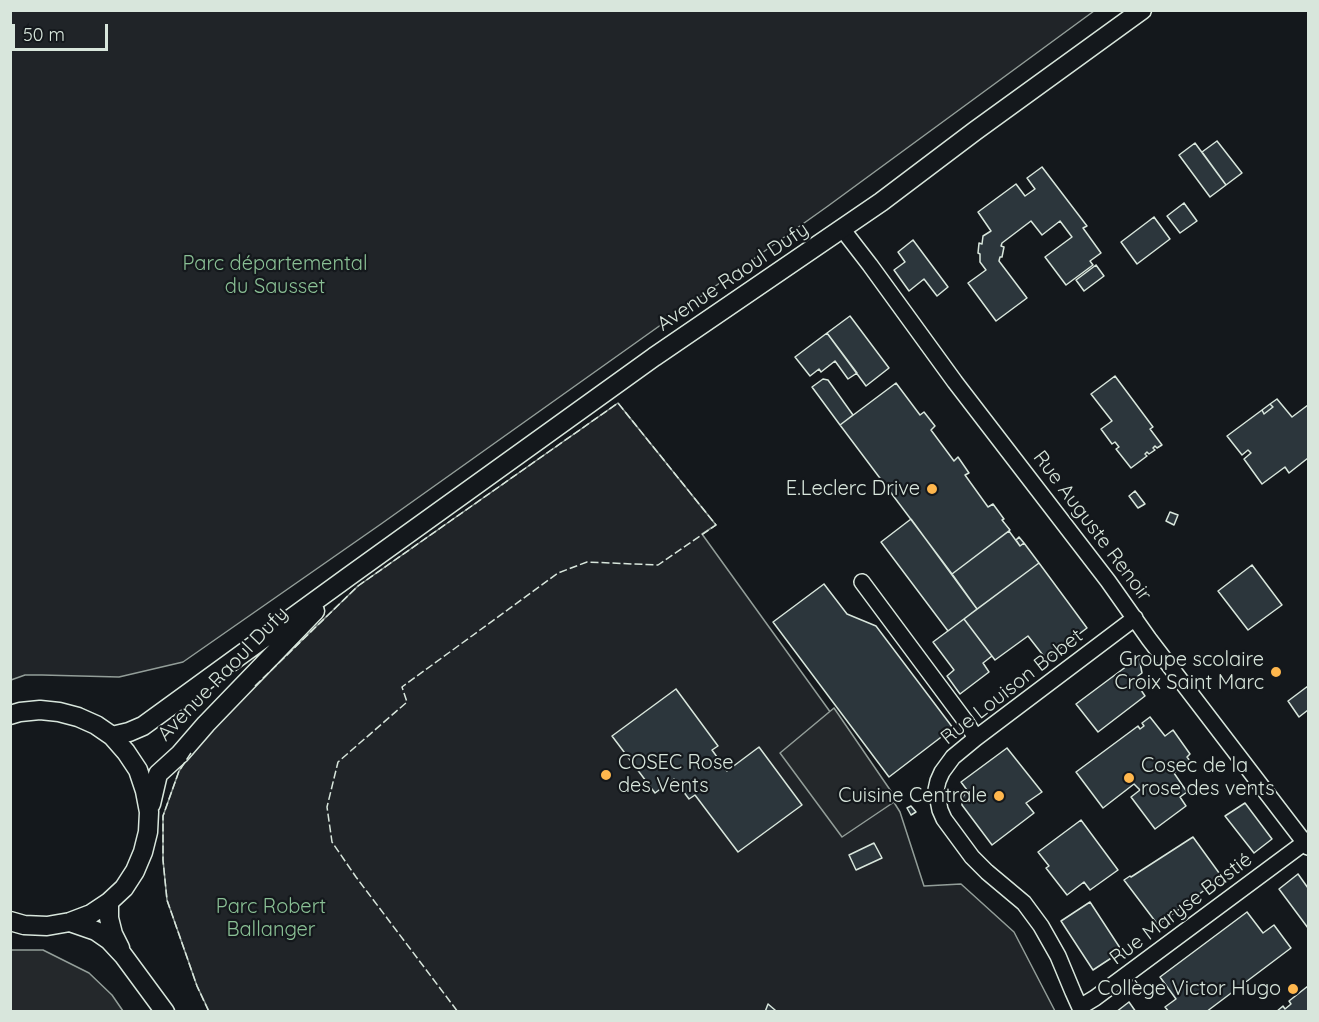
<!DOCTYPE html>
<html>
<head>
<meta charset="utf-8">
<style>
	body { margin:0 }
	#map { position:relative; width:1319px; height:1022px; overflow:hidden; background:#14181c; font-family:Quicksand,sans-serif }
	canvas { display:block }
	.frame { position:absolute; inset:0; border:12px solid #d8e6dc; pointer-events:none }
	.scale { position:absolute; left:12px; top:24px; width:96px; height:27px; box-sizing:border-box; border:3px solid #d8e6dc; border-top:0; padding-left:8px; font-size:18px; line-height:21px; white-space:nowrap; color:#d8e6dc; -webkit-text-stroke:4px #14181c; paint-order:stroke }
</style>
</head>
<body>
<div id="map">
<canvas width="1319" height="1022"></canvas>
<div class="frame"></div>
<div class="scale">50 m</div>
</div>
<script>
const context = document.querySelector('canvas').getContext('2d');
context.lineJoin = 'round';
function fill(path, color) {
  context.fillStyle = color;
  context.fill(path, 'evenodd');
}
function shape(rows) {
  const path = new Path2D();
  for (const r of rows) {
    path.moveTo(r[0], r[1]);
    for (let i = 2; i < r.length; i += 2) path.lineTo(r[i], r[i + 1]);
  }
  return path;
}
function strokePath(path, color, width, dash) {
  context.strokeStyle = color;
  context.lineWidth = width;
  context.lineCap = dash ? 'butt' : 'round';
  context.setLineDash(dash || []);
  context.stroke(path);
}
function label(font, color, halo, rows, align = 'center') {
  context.font = font + ' Quicksand,sans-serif';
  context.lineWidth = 4.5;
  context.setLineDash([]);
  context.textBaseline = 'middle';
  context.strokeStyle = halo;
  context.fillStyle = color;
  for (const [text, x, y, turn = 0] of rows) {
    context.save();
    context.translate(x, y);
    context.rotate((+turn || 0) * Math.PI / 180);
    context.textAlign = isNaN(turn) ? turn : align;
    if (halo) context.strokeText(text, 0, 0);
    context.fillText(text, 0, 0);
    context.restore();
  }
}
const green = shape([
	[11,10,1094,10,1094,11,828,206,381,524,183,662,119,677,42,675,25,675,11,680,11,10],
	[618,403,716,525,702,534,885,788,900,812,924,886,961,884,1014,932,1055,1011,209,1011,197,986,167,900,163,860,163,816,179,771,203,736,358,586,618,403]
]);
fill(green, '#202428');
strokePath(green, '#939e99', 1.5);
const parking = shape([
	[834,708,897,800,842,837,780,753,834,708],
	[11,950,43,950,89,973,112,995,123,1011,11,1011,11,950]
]);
fill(parking, '#24282b');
strokePath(parking, '#939e99', 1.5);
const building = shape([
	[1217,141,1242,173,1226,185,1202,152,1217,141],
	[1195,143,1226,185,1210,197,1179,155,1195,143],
	[1042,167,1087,226,1083,228,1101,253,1090,261,1093,265,1066,285,1045,257,1072,237,1060,221,1042,235,1031,221,1002,243,1001,246,1004,247,1002,257,1000,257,999,261,1027,298,996,321,968,283,986,270,980,262,980,254,978,253,979,243,982,244,983,236,991,231,978,212,1016,184,1025,196,1035,189,1027,178,1042,167],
	[1184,203,1197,221,1180,233,1167,216,1184,203],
	[1154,217,1170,239,1137,264,1121,242,1154,217],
	[913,240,948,287,937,296,924,279,909,291,894,270,905,262,898,252,913,240],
	[1096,265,1104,276,1084,291,1076,280,1096,265],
	[850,316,889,368,866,386,827,333,850,316],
	[827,333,857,373,848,379,835,361,821,372,819,369,810,376,795,357,827,333],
	[1115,376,1153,427,1150,429,1162,445,1157,448,1155,446,1153,448,1155,450,1149,454,1147,452,1145,454,1147,456,1131,468,1116,449,1119,447,1115,442,1112,444,1101,429,1112,421,1091,394,1115,376],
	[823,379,828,380,853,415,840,425,812,387,823,379],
	[896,383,920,415,924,412,935,426,931,430,954,461,958,457,969,473,965,475,988,507,993,504,1004,519,1002,520,1010,530,952,574,840,425,896,383],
	[1277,399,1292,417,1308,405,1308,458,1289,473,1285,467,1262,484,1244,459,1251,453,1248,450,1242,455,1227,436,1262,410,1264,414,1273,407,1270,404,1277,399],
	[1270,404,1273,407,1264,414,1262,410,1270,404],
	[1135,491,1145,504,1138,508,1129,496,1135,491],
	[1170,512,1178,515,1174,525,1166,521,1170,512],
	[911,519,977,609,948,631,881,542,911,519],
	[1009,531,1020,546,1024,543,1039,563,977,609,952,574,1009,531],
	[1019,537,1024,543,1020,546,1016,540,1019,537],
	[1039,563,1087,628,1046,659,1028,636,995,660,964,619,1039,563],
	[1252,565,1282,605,1248,630,1218,591,1252,565],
	[824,584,847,614,876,626,953,728,889,777,773,622,824,584],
	[964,619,992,656,983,663,989,672,960,694,947,676,954,670,933,642,964,619],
	[1139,657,1142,673,1138,676,1142,680,1137,684,1145,696,1098,732,1076,704,1139,657],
	[1308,686,1308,710,1299,717,1288,701,1308,686],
	[676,689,718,746,712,750,727,771,759,747,802,805,738,852,695,795,689,799,674,779,655,793,612,736,676,689],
	[1150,717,1165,736,1173,730,1190,754,1187,757,1190,761,1174,773,1187,792,1180,797,1186,806,1155,829,1131,797,1140,790,1134,784,1103,808,1076,772,1138,726,1140,729,1144,726,1142,723,1150,717],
	[1007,748,1042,792,1026,803,1034,813,992,845,962,805,962,799,967,790,961,782,1007,748],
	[1245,803,1272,839,1254,853,1225,816,1245,803],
	[911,806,916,812,911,815,907,808,911,806],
	[1081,820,1118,870,1090,890,1084,882,1067,895,1046,868,1049,866,1038,852,1081,820],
	[1193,837,1222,877,1158,925,1124,880,1130,876,1131,877,1193,837],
	[874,843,882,858,856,870,849,855,874,843],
	[1298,874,1308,888,1308,928,1279,889,1298,874],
	[1090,902,1122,951,1093,970,1061,921,1090,902],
	[1247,912,1263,933,1274,925,1291,948,1206,1012,1169,1012,1165,1007,1176,999,1160,977,1247,912],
	[1308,986,1308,1012,1276,1012,1283,1006,1285,1009,1291,1004,1289,1001,1308,986],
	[1129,1002,1136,1012,1116,1012,1129,1002],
	[768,1004,775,1010,777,1012,765,1012,768,1004]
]);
fill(building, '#2c363c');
strokePath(building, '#d8e6dc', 1.5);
const minor = shape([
	[843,230,870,265,955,382,1108,581,1149,639,1308,847],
	[862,582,966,722,976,738],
	[1080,1007,1095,998,1308,840],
	[1082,1012,1073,992,1058,956,1041,926,1024,903,987,872,972,857,944,819,940,810,936,790,938,781,942,772,953,757,976,738,1135,618]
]);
const major = shape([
	[10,715,20,712,40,710,59,712,78,717,96,725,112,736,126,752,138,770,145,791,149,812,148,832,143,852,135,871,124,888,109,902,91,914,70,922,47,926,24,925,10,921],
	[112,736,129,732,143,726,348,577,654,357,881,202,975,131,1142,10],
	[151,804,158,774,180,754,206,724,315,611],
	[109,902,109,918,113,934,120,948],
	[70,922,96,931,109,940,123,955,165,1012]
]);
strokePath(minor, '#d8e6dc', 18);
strokePath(major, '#d8e6dc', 21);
strokePath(minor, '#14181c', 15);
strokePath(major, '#14181c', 18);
strokePath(shape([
	[255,686,358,586,618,403,716,525,658,565,587,562,558,573,402,687,407,702,338,762,327,807,332,842,356,877,458,1012],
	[191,753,179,771,163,816,163,860,167,900,197,986,209,1012]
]), '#d8e6dc', 1.5, [8, 3]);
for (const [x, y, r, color] of [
	[932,489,6,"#ffb74d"],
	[1276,672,6,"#ffb74d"],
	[606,775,6,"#ffb74d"],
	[1129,778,6,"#ffb74d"],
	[999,796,6,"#ffb74d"],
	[1293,989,6,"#ffb74d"]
]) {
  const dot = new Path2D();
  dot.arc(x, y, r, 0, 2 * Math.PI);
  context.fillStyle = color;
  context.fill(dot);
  strokePath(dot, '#14181c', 2);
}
label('20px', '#8ac095', '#14181c', [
	["Parc départemental",275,264],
	["du Sausset",275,287],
	["Parc Robert",271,907],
	["Ballanger",271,930]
]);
label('20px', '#d8e6dc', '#14181c', [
	["Avenue Raoul Dufy",733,277,-34],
	["Rue Auguste Renoir",1092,526,53],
	["Avenue Raoul Dufy",223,674,-46],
	["Rue Louison Bobet",1012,687,-38],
	["Rue Maryse Bastié",1181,909,-37]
]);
label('20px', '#d8e6dc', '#14181c', [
	["E.Leclerc Drive",920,489],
	["Groupe scolaire",1264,660],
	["Croix Saint Marc",1264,683],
	["COSEC Rose",618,763,"left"],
	["des Vents",618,786,"left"],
	["Cosec de la",1141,766,"left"],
	["rose des vents",1141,789,"left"],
	["Cuisine Centrale",987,796],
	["Collège Victor Hugo",1281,989]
], 'right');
</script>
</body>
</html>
